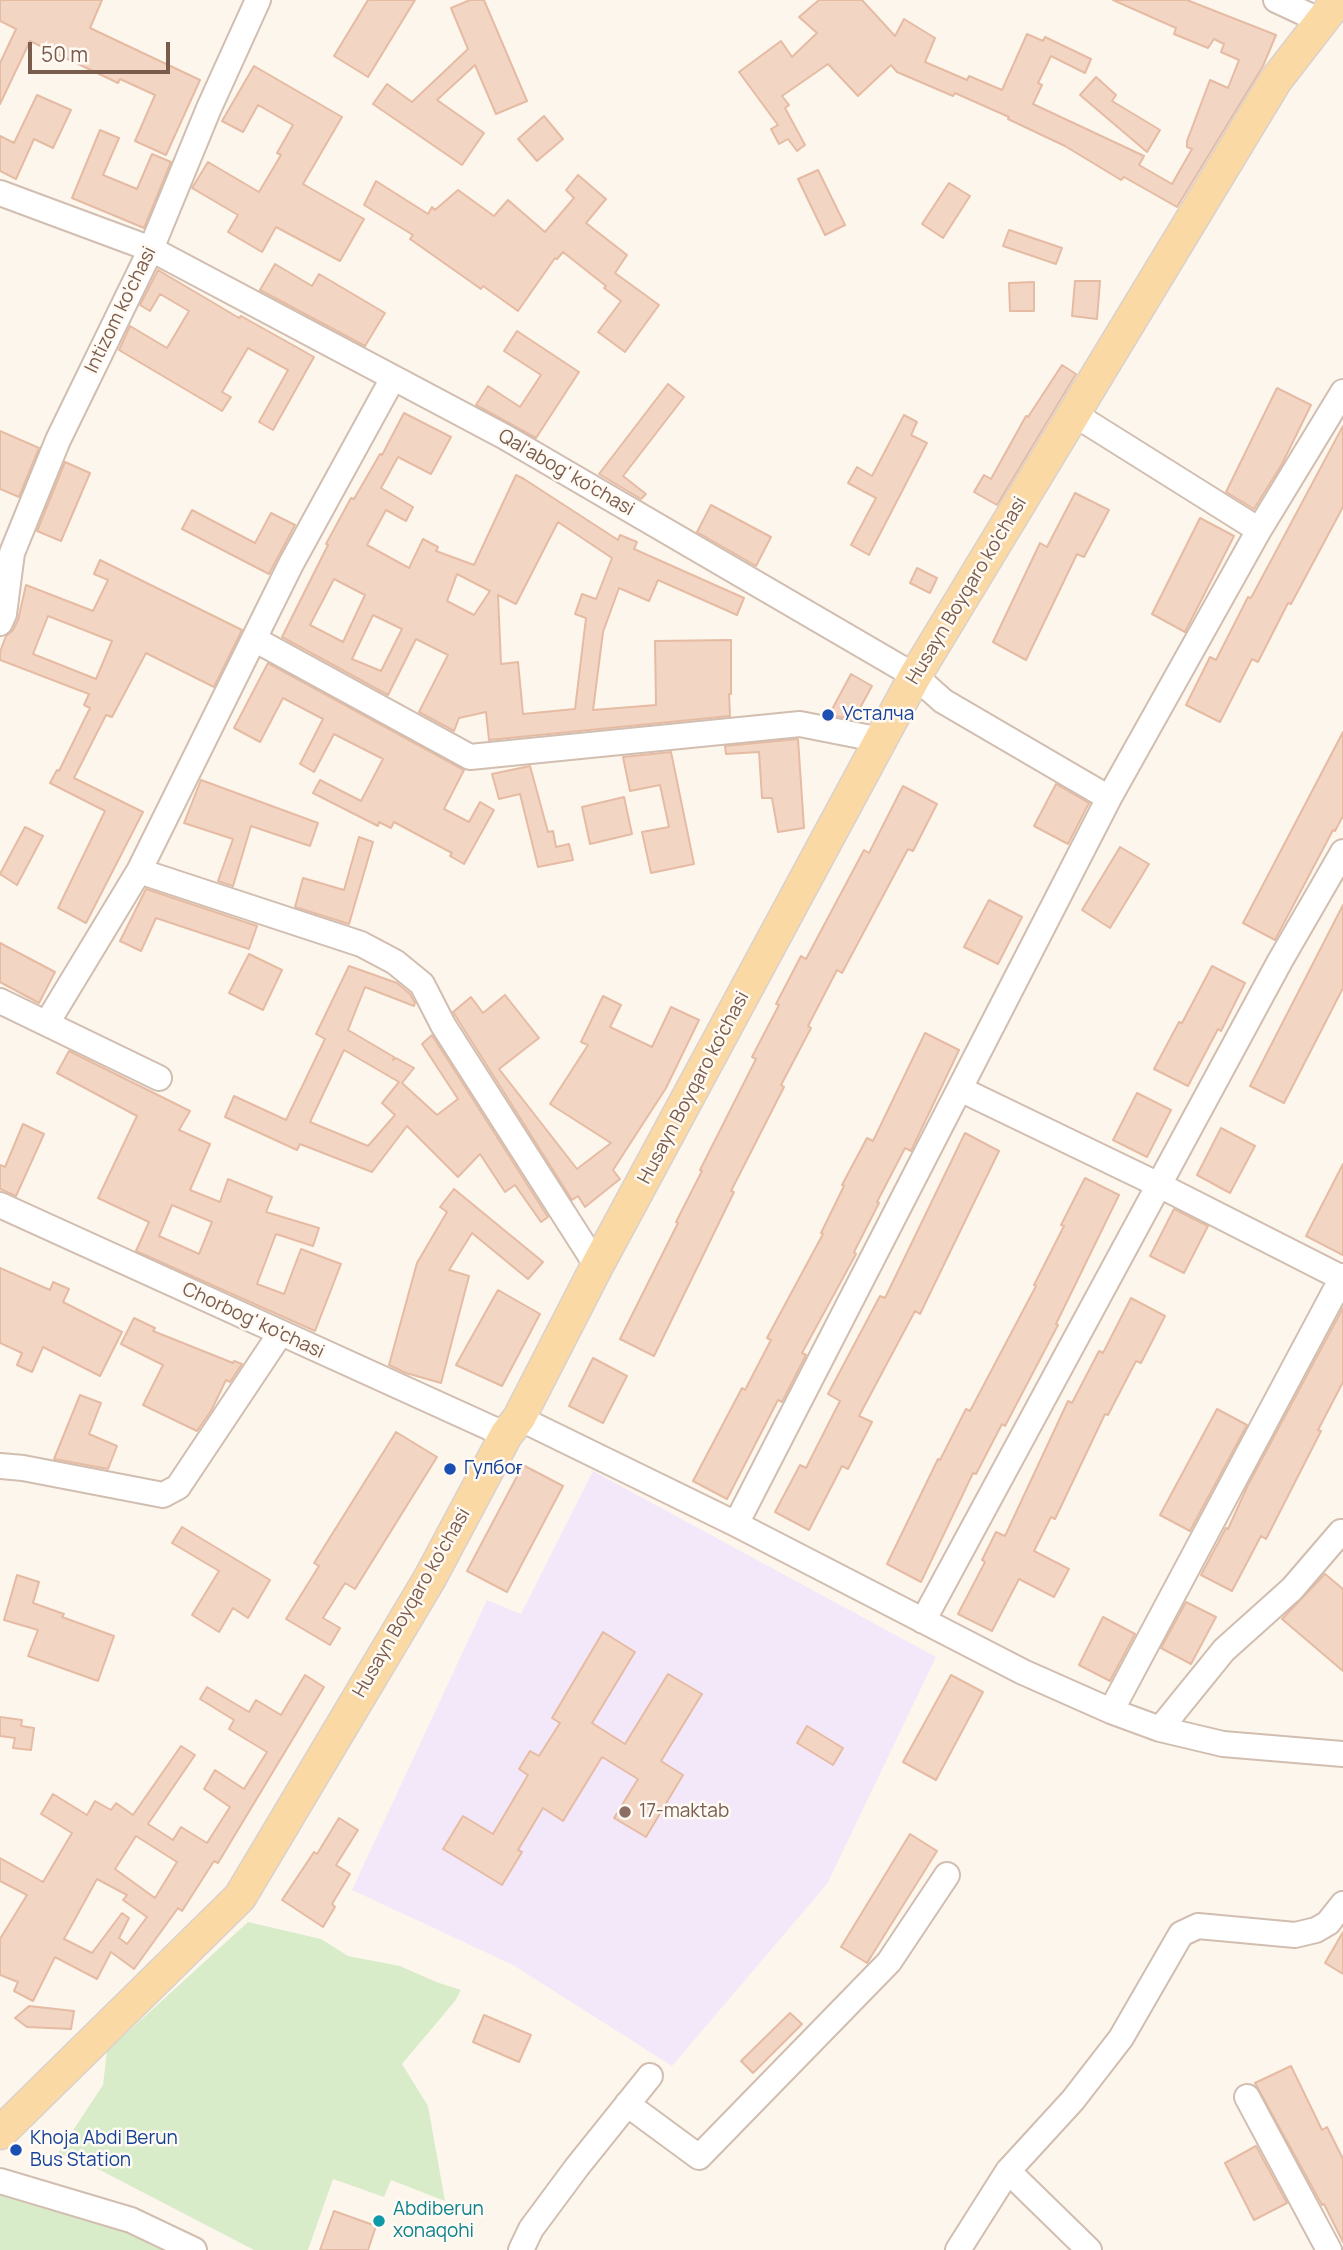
<!DOCTYPE html>
<html>
<head>
<meta charset="utf-8">
<style>
	body { margin:0 }
	#map { position:relative; width:1343px; height:2250px; overflow:hidden; background:#fdf6ec; font-family:Manrope,sans-serif }
	canvas { display:block }
	.scale { position:absolute; left:28px; top:42px; width:142px; height:32px; box-sizing:border-box; border:4px solid #7a5c4d; border-top:0; padding-left:9px; font-size:21px; line-height:24px; white-space:nowrap; color:#7a5c4d; -webkit-text-stroke:5px #fffaf3; paint-order:stroke }
</style>
</head>
<body>
<div id="map">
<canvas width="1343" height="2250"></canvas>
<div class="scale">50 m</div>
</div>
<script>
const context = document.querySelector('canvas').getContext('2d');
context.lineJoin = 'round';
function fill(path, color) {
  context.fillStyle = color;
  context.fill(path, 'evenodd');
}
function shape(rows) {
  const path = new Path2D();
  for (const r of rows) {
    path.moveTo(r[0], r[1]);
    for (let i = 2; i < r.length; i += 2) path.lineTo(r[i], r[i + 1]);
  }
  return path;
}
function strokePath(path, color, width, dash) {
  context.strokeStyle = color;
  context.lineWidth = width;
  context.lineCap = dash ? 'butt' : 'round';
  context.setLineDash(dash || []);
  context.stroke(path);
}
function label(font, color, halo, rows, align = 'center') {
  context.font = font + ' Manrope,sans-serif';
  context.lineWidth = 5;
  context.setLineDash([]);
  context.textBaseline = 'middle';
  context.strokeStyle = halo;
  context.fillStyle = color;
  for (const [text, x, y, turn = 0] of rows) {
    context.save();
    context.translate(x, y);
    context.rotate((+turn || 0) * Math.PI / 180);
    context.textAlign = isNaN(turn) ? turn : align;
    if (halo) context.strokeText(text, 0, 0);
    context.fillText(text, 0, 0);
    context.restore();
  }
}
fill(shape([
	[593,1471,936,1657,827,1884,672,2066,513,1965,352,1890,487,1600,521,1614]
]), '#f3e8fa');
fill(shape([
	[248,1922,321,1939,348,1956,400,1966,436,1982,461,1990,455,2001,402,2064,428,2106,445,2201,391,2180,384,2197,333,2179,308,2250,254,2250,98,2169,58,2153,103,2085,107,2051],
	[0,2191,121,2226,165,2250,0,2250]
]), '#d8ecc9');
const building = shape([
	[0,0,102,0,90,28,200,80,166,155,135,141,155,95,120,79,118,83,30,41,0,104,0,63,16,29,0,21,0,0],
	[368,0,415,0,368,77,334,56,368,0],
	[470,0,484,0,527,101,496,114,475,65,437,100,484,133,462,165,373,104,387,84,412,102,468,49,451,8,470,0],
	[819,0,862,0,895,36,904,19,935,38,925,62,967,80,969,76,1002,90,1027,34,1043,41,1045,37,1091,59,1085,73,1051,56,1038,83,1042,85,1033,104,1144,156,1139,165,1172,184,1192,149,1187,147,1187,141,1210,80,1228,88,1239,60,1221,52,1224,44,1214,39,1208,48,1174,34,1176,28,1113,0,1187,0,1276,35,1263,66,1177,207,1124,177,1121,180,1065,146,1008,119,1009,117,955,93,953,96,897,72,891,65,858,96,828,64,782,96,789,105,785,108,805,145,797,151,788,139,779,144,771,129,778,125,739,72,781,41,792,57,817,33,799,17,819,0],
	[254,66,342,117,303,184,364,219,340,261,276,227,262,252,228,232,238,215,192,188,208,162,259,192,281,155,277,153,293,125,258,105,243,132,222,121,254,66],
	[1096,77,1116,95,1112,101,1160,130,1147,152,1080,95,1096,77],
	[37,95,71,110,53,148,34,139,16,179,0,171,0,136,14,143,37,95],
	[544,116,563,139,537,161,518,139,544,116],
	[100,130,119,138,103,175,137,189,152,154,171,162,144,228,72,198,100,130],
	[818,170,845,225,825,235,798,179,818,170],
	[578,175,606,199,586,223,627,255,615,273,659,305,625,352,598,332,621,301,604,288,606,286,563,252,557,259,555,258,518,311,483,286,481,289,410,239,413,235,364,205,376,181,428,214,432,207,435,210,458,190,494,216,508,200,545,232,574,198,566,190,578,175],
	[949,183,970,196,943,238,922,224,949,183],
	[1009,230,1062,248,1056,264,1003,246,1009,230],
	[275,264,312,286,319,274,385,313,365,346,260,290,275,264],
	[158,270,239,318,241,316,314,357,273,430,259,422,288,370,248,348,222,392,231,397,222,411,119,350,130,326,167,348,189,311,160,294,150,311,140,305,158,270],
	[1075,281,1100,281,1097,319,1072,316,1075,281],
	[1034,282,1034,311,1010,311,1009,283,1034,282],
	[517,331,579,372,536,438,476,405,488,386,520,407,541,375,504,351,517,331],
	[1062,365,1076,374,997,505,974,492,984,475,991,479,1026,416,1028,417,1062,365],
	[668,384,684,397,623,476,646,494,641,499,599,474,668,384],
	[1277,388,1311,405,1282,464,1254,509,1226,492,1277,388],
	[404,413,451,437,431,474,398,457,381,488,413,507,406,521,386,510,367,545,409,568,423,539,438,547,436,551,474,565,516,475,524,479,618,540,620,535,637,542,634,549,744,598,737,615,658,580,649,601,619,588,603,632,593,710,656,705,655,641,731,640,731,694,729,694,730,716,489,740,486,712,459,718,454,731,419,712,448,655,416,639,388,695,282,637,328,545,326,544,351,498,354,499,380,454,382,455,404,413],
	[558,522,612,558,596,599,582,594,575,614,586,618,575,709,523,714,518,662,501,664,498,595,516,604,558,522],
	[457,574,490,591,474,615,447,601,457,574],
	[334,579,365,595,343,642,310,625,334,579],
	[373,615,402,629,381,671,352,659,373,615],
	[904,415,917,422,911,435,927,443,869,555,851,545,876,498,848,483,857,467,872,476,904,415],
	[1343,426,1343,507,1291,604,1288,603,1258,662,1252,659,1220,722,1186,705,1210,657,1216,660,1248,597,1251,598,1343,426],
	[0,431,39,448,19,497,0,489,0,431],
	[65,462,90,473,61,541,37,531,65,462],
	[1075,493,1109,510,1084,557,1077,554,1026,660,993,642,1040,543,1047,547,1075,493],
	[711,505,771,537,756,566,697,532,711,505],
	[192,510,255,543,271,513,295,525,269,574,182,529,192,510],
	[1200,518,1234,536,1185,632,1152,614,1200,518],
	[100,560,242,630,214,687,146,653,112,717,106,715,74,778,143,812,86,923,58,908,105,811,50,783,57,770,59,771,90,708,84,705,89,694,0,660,0,652,6,636,13,630,18,620,26,585,93,611,108,580,94,574,100,560],
	[48,616,112,641,96,679,33,654,48,616],
	[917,568,937,578,930,593,910,583,917,568],
	[268,663,464,770,444,809,469,822,480,802,494,810,464,864,450,856,452,853,394,822,391,828,379,822,378,826,313,793,320,780,361,801,383,759,334,734,314,772,300,764,323,719,283,698,260,742,234,728,268,663],
	[851,674,872,686,854,719,829,715,851,674],
	[1343,732,1343,816,1335,831,1333,830,1275,940,1243,923,1343,732],
	[798,739,804,828,778,832,772,798,762,798,759,752,726,754,725,746,798,739],
	[671,752,694,864,651,873,642,832,669,827,660,785,630,791,623,757,671,752],
	[530,766,548,832,553,831,556,847,569,844,573,860,538,867,520,794,499,799,492,774,530,766],
	[201,780,318,823,310,846,251,826,233,886,218,881,233,839,184,823,201,780],
	[1056,784,1089,803,1068,844,1034,826,1056,784],
	[903,786,937,804,913,851,908,849,842,973,837,970,808,1026,811,1028,781,1085,784,1087,731,1191,734,1192,654,1356,620,1339,678,1223,676,1222,702,1171,700,1170,756,1059,752,1057,779,1005,776,1004,801,956,806,959,864,850,869,853,903,786],
	[624,797,632,834,590,844,582,807,624,797],
	[25,827,43,836,17,885,0,874,25,827],
	[359,837,373,842,349,924,295,907,303,878,344,890,359,837],
	[1120,847,1149,864,1110,928,1082,910,1120,847],
	[146,889,257,926,249,949,156,918,141,951,120,941,146,889],
	[989,900,1022,917,998,964,964,947,989,900],
	[1343,905,1343,988,1284,1103,1250,1086,1343,905],
	[0,943,55,972,39,1003,0,982,0,943],
	[249,954,282,970,263,1010,229,993,249,954],
	[349,966,397,983,410,994,415,1003,414,1006,365,987,348,1030,394,1057,393,1060,396,1058,414,1068,402,1083,437,1115,458,1099,422,1044,432,1035,548,1217,541,1222,515,1185,505,1192,480,1154,458,1177,407,1126,372,1172,300,1144,297,1150,225,1117,234,1096,286,1120,325,1039,316,1034,349,966],
	[344,1050,399,1082,382,1103,395,1115,368,1146,310,1122,344,1050],
	[1212,966,1245,983,1221,1031,1218,1029,1188,1086,1154,1069,1179,1022,1182,1023,1212,966],
	[505,995,539,1038,499,1069,577,1169,611,1143,550,1104,588,1045,581,1042,603,996,621,1005,610,1027,652,1047,671,1007,699,1020,666,1088,613,1170,620,1179,585,1207,578,1196,572,1200,453,1012,471,997,483,1013,505,995],
	[925,1033,959,1050,911,1151,905,1148,877,1202,879,1203,854,1252,856,1254,802,1353,806,1355,782,1402,778,1400,727,1499,693,1481,742,1388,745,1390,771,1340,767,1338,823,1234,821,1233,844,1186,842,1185,867,1138,873,1141,925,1033],
	[69,1051,190,1111,179,1130,210,1144,190,1190,220,1202,228,1179,272,1197,266,1212,319,1228,313,1246,276,1234,257,1284,284,1294,301,1249,341,1264,315,1331,136,1251,149,1222,98,1198,137,1116,57,1073,69,1051],
	[172,1205,212,1222,199,1254,159,1236,172,1205],
	[1137,1093,1171,1110,1147,1157,1113,1140,1137,1093],
	[23,1124,44,1134,16,1196,0,1189,0,1165,5,1167,23,1124],
	[1221,1128,1255,1146,1230,1193,1197,1175,1221,1128],
	[965,1133,999,1151,920,1314,915,1311,859,1416,872,1422,848,1469,842,1466,809,1530,775,1512,800,1465,806,1468,840,1401,828,1394,880,1296,885,1298,965,1133],
	[1343,1164,1343,1255,1306,1236,1343,1164],
	[1085,1178,1119,1195,1056,1324,1058,1325,1005,1426,1002,1424,976,1474,973,1473,921,1582,887,1564,938,1459,940,1460,966,1409,970,1411,1036,1286,1034,1285,1064,1226,1061,1225,1085,1178],
	[454,1189,543,1262,528,1279,472,1233,449,1270,469,1276,441,1383,406,1373,389,1365,417,1263,447,1212,440,1207,454,1189],
	[1174,1209,1208,1226,1184,1273,1150,1256,1174,1209],
	[0,1268,50,1290,53,1282,69,1289,63,1302,122,1332,100,1376,43,1347,32,1372,17,1365,22,1353,0,1343,0,1268],
	[498,1290,540,1314,502,1386,456,1365,498,1290],
	[1131,1298,1165,1316,1141,1363,1136,1361,1108,1415,1105,1414,1055,1519,1051,1517,1034,1551,1069,1569,1054,1597,1019,1579,992,1631,958,1614,985,1562,982,1560,996,1532,1005,1536,1068,1401,1072,1403,1099,1351,1103,1353,1131,1298],
	[1343,1308,1343,1382,1318,1430,1321,1431,1266,1539,1261,1536,1232,1591,1201,1575,1226,1528,1228,1529,1248,1485,1343,1308],
	[134,1318,155,1328,153,1331,233,1363,234,1361,242,1364,230,1382,226,1380,211,1411,197,1431,143,1405,163,1365,121,1344,134,1318],
	[593,1358,627,1376,603,1423,569,1406,593,1358],
	[80,1395,101,1403,89,1434,117,1446,108,1469,54,1459,80,1395],
	[1217,1409,1247,1425,1190,1531,1160,1515,1217,1409],
	[396,1432,437,1457,355,1589,345,1583,323,1618,340,1628,330,1645,286,1619,319,1566,314,1563,396,1432],
	[523,1465,563,1486,507,1592,467,1571,523,1465],
	[182,1527,270,1580,248,1618,233,1608,219,1632,192,1615,219,1571,172,1543,182,1527],
	[1325,1574,1343,1589,1343,1671,1282,1619,1325,1574],
	[17,1575,39,1582,33,1603,64,1614,62,1617,114,1636,98,1681,28,1656,38,1630,4,1620,17,1575],
	[1186,1602,1216,1617,1191,1664,1161,1648,1186,1602],
	[1103,1617,1135,1634,1110,1681,1079,1665,1103,1617],
	[603,1632,635,1652,592,1723,625,1744,668,1674,702,1694,661,1761,683,1775,646,1837,614,1818,638,1779,602,1757,563,1821,543,1808,518,1850,522,1852,502,1885,443,1849,463,1816,493,1834,528,1775,519,1769,530,1751,539,1756,560,1723,552,1718,603,1632],
	[305,1675,324,1687,218,1863,214,1861,182,1911,178,1908,134,1969,111,1952,97,1979,55,1957,33,2001,14,1991,18,1982,0,1975,0,1939,27,1895,0,1881,0,1858,43,1882,72,1833,41,1814,53,1794,87,1815,95,1801,111,1810,116,1803,133,1815,181,1746,195,1755,148,1824,173,1840,181,1827,207,1843,230,1807,204,1789,215,1770,244,1789,267,1752,229,1729,234,1720,200,1699,207,1687,249,1712,256,1700,281,1715,305,1675],
	[136,1836,177,1862,155,1898,115,1869,136,1836],
	[97,1879,127,1895,123,1900,147,1917,127,1944,119,1938,129,1918,122,1913,92,1953,64,1939,97,1879],
	[951,1675,983,1692,936,1780,903,1762,951,1675],
	[0,1717,22,1720,21,1726,34,1728,31,1750,13,1748,15,1738,0,1736,0,1717],
	[807,1726,843,1748,833,1765,797,1743,807,1726],
	[339,1818,358,1830,336,1865,350,1874,332,1904,335,1907,323,1927,282,1900,314,1852,317,1854,339,1818],
	[910,1834,937,1851,867,1963,841,1947,910,1834],
	[1343,1932,1343,1974,1325,1963,1343,1932],
	[29,2006,74,2011,71,2029,27,2027,15,2018,29,2006],
	[790,2013,802,2024,753,2073,741,2061,790,2013],
	[484,2015,531,2035,519,2062,473,2042,484,2015],
	[1291,2066,1322,2130,1327,2127,1343,2159,1343,2242,1324,2204,1322,2205,1255,2083,1291,2066],
	[1256,2146,1287,2203,1254,2220,1225,2163,1256,2146],
	[334,2211,376,2226,368,2250,320,2250,334,2211]
]);
fill(building, '#f3d5c3');
strokePath(building, '#e6bba3', 2);
const minor = shape([
	[1276,0,1321,21],
	[0,193,151,249,505,437,915,676,943,701,1109,798],
	[1074,414,1259,530,1343,392],
	[0,623,4,614,12,553,58,440,151,249,209,108,258,0],
	[254,639,470,757,800,724,881,740],
	[139,871,361,944,395,962,422,984,443,1025,597,1266],
	[0,1001,159,1078],
	[47,1023,139,871,291,564,393,378],
	[960,1089,1159,1185,1342,1278],
	[0,1205,506,1435],
	[519,1418,736,1524,1023,1672,1111,1711,1160,1729,1223,1744,1343,1754],
	[0,1466,23,1468,163,1495,178,1487,280,1334],
	[736,1524,1109,798,1259,530],
	[923,1621,1280,961,1343,852],
	[1111,1711,1343,1276],
	[1160,1729,1224,1650,1292,1589,1341,1532],
	[1247,2097,1329,2250],
	[627,2104,699,2157,889,1962,947,1875],
	[1008,2171,1089,2250],
	[0,2181,131,2220,194,2250],
	[521,2250,531,2229,577,2167,650,2076],
	[958,2250,1008,2171,1073,2100,1121,2038,1181,1934,1198,1926,1295,1935,1316,1930,1328,1923,1343,1904]
]);
const major = shape([
	[0,2133,240,1897,430,1578,506,1435,519,1418,597,1266,915,676,1276,80,1338,0]
]);
strokePath(minor, '#d1beb0', 28);
strokePath(major, '#dad1cd', 35);
strokePath(minor, '#fff', 24);
strokePath(major, '#fbd9a5', 32);
for (const [x, y, r, color] of [
	[828,715,7,"#1a4fb4"],
	[450,1469,7,"#1a4fb4"],
	[625,1812,7,"#8d6e63"],
	[16,2150,7,"#1a4fb4"],
	[379,2221,7,"#0f9aa8"]
]) {
  const dot = new Path2D();
  dot.arc(x, y, r, 0, 2 * Math.PI);
  context.fillStyle = color;
  context.fill(dot);
  strokePath(dot, '#fffaf3', 2.5);
}
label('19px', '#7a5c4d', '#fffaf3', [
	["Intizom ko'chasi",121,310,-64],
	["Qal'abog' ko'chasi",566,473,30],
	["Husayn Boyqaro ko'chasi",967,591,-59],
	["Husayn Boyqaro ko'chasi",694,1088,-62],
	["Сhorbog' ko'chasi",253,1321,25],
	["Husayn Boyqaro ko'chasi",412,1603,-60]
]);
label('19px', '#164399', '#fffaf3', [
	["Усталча",842,715],
	["Гулбоғ",464,1469],
	["Khoja Abdi Berun",30,2139],
	["Bus Station",30,2161]
], 'left');
label('19px', '#785e54', '#fffaf3', [
	["17-maktab",639,1812]
], 'left');
label('19px', '#0d838f', '#fffaf3', [
	["Abdiberun",393,2210],
	["xonaqohi",393,2232]
], 'left');
</script>
</body>
</html>
